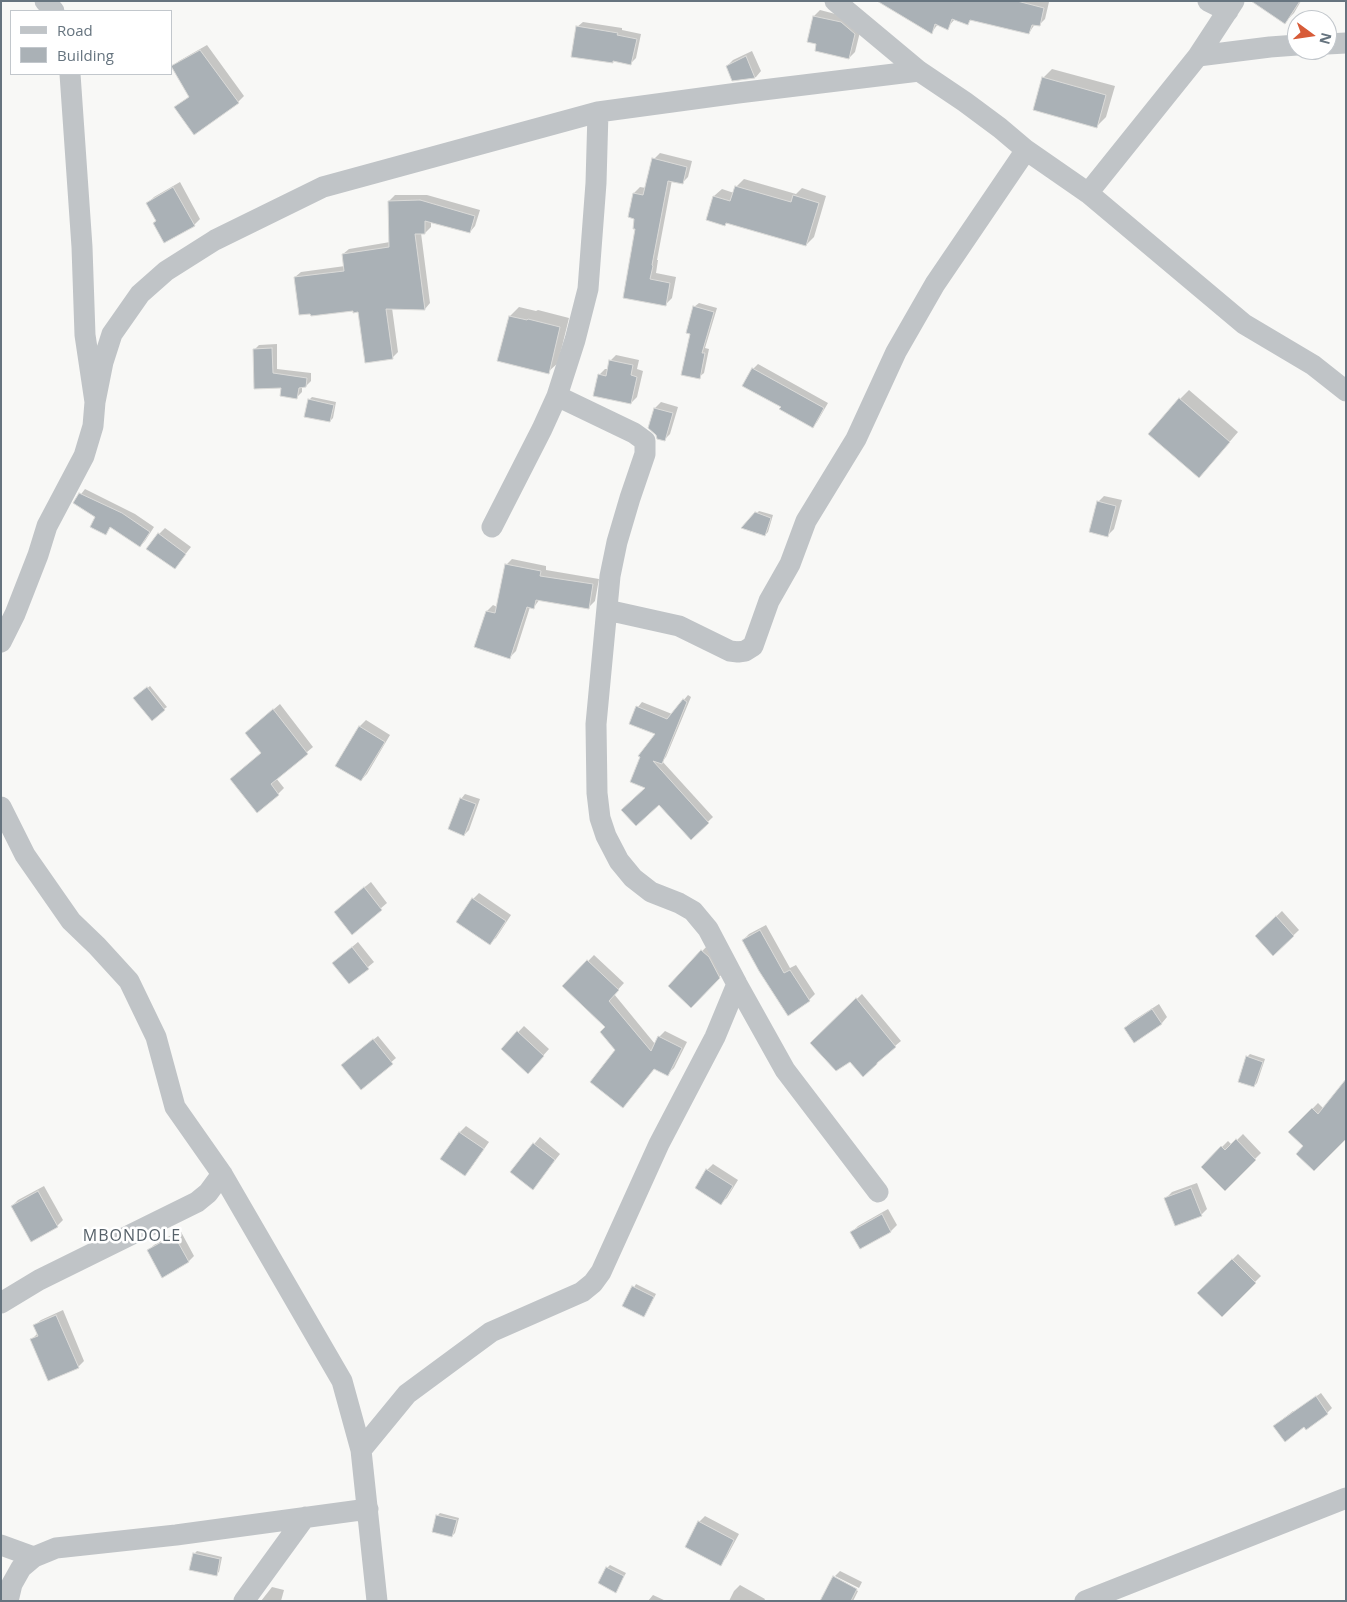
<!DOCTYPE html>
<html>
<head>
<meta charset="utf-8">
<style>
	body { margin:0 }
	#map { position:relative; width:1347px; height:1602px; overflow:hidden; background:#f8f8f6; font-family:"Open Sans",sans-serif }
	canvas { display:block }
	.frame { position:absolute; inset:0; border:2px solid #66747f; pointer-events:none }
	.legend { position:absolute; left:10px; top:10px; width:162px; height:65px; box-sizing:border-box; background:#fff; border:1px solid #c2c7cc; margin:0; padding:6px 9px; list-style:none; font-size:15px; color:#66747f }
	.legend li { display:flex; align-items:center; gap:10px; height:25px }
	.legend b { width:25px; border:1px solid #c2c7cc }
	.north { position:absolute; left:1287px; top:10px; width:50px; height:50px; box-sizing:border-box; background:#fff; border:1px solid #c2c7cc; border-radius:50%; rotate:104deg; font-size:14px; font-weight:700; line-height:20px; text-align:center; color:#66747f }
	.north::after { content:''; display:block; margin:auto; width:18px; height:22px; background:#d75b38; clip-path:polygon(50% 0,100% 100%,50% 72%,0 100%) }
</style>
</head>
<body>
<div id="map">
<canvas width="1347" height="1602"></canvas>
<div class="frame"></div>
<ul class="legend">
<li><b style="height:6px;background:#c0c4c7"></b>Road</li>
<li><b style="height:14px;background:#aab1b6"></b>Building</li>
</ul>
<div class="north">N</div>
</div>
<script>
const context = document.querySelector('canvas').getContext('2d');
context.lineJoin = 'round';
function fill(path, color) {
  context.fillStyle = color;
  context.fill(path, 'evenodd');
}
function shape(rows) {
  const path = new Path2D();
  for (const r of rows) {
    path.moveTo(r[0], r[1]);
    for (let i = 2; i < r.length; i += 2) path.lineTo(r[i], r[i + 1]);
  }
  return path;
}
function strokePath(path, color, width, dash) {
  context.strokeStyle = color;
  context.lineWidth = width;
  context.lineCap = dash ? 'butt' : 'round';
  context.setLineDash(dash || []);
  context.stroke(path);
}
function label(font, color, halo, rows, align = 'center') {
  context.font = font + ' "Open Sans",sans-serif';
  context.lineWidth = 5;
  context.setLineDash([]);
  context.textBaseline = 'middle';
  context.strokeStyle = halo;
  context.fillStyle = color;
  for (const [text, x, y, turn = 0] of rows) {
    context.save();
    context.translate(x, y);
    context.rotate((+turn || 0) * Math.PI / 180);
    context.textAlign = isNaN(turn) ? turn : align;
    if (halo) context.strokeText(text, 0, 0);
    context.fillText(text, 0, 0);
    context.restore();
  }
}
fill(shape([
	[880,1,1045,1,1049,2,1045,19,1039,25,1035,24,1029,33,972,19,968,23,955,19,947,28,938,24,932,32],
	[1263,1,1301,1,1294,13,1285,22],
	[820,10,847,17,861,28,855,52,849,58,814,16],
	[583,22,622,28,622,30,641,34,636,58,631,63,614,60,612,62,577,27],
	[207,45,244,96,238,102,176,107,190,96,173,67,179,61],
	[752,51,761,71,756,77,733,80,727,66,733,60],
	[1052,69,1115,86,1106,117,1097,126,1043,78],
	[660,153,692,161,688,177,682,183,672,180,657,260,658,260,656,273,676,277,672,298,666,304,624,297,637,228,636,218,629,216,634,193,640,187,646,188,654,159],
	[744,179,796,194,802,188,826,196,814,237,806,245,728,222,725,225,714,196,722,189,734,193,736,187],
	[180,182,200,219,194,225,157,220,148,203,154,197],
	[395,195,427,195,480,210,475,226,470,232,431,221,431,227,425,233,421,233,430,303,425,309,392,308,398,352,392,358,360,311,295,277,301,272,345,266,343,254,349,249,390,242,389,201],
	[699,303,717,308,705,348,709,349,704,373,699,377,692,333,694,307],
	[519,307,536,311,538,310,569,318,558,363,548,372,510,316],
	[277,344,277,369,311,373,311,381,306,386,302,386,302,392,297,397,283,387,254,350,259,345],
	[616,355,639,360,637,369,643,371,637,397,631,403,599,375,605,369,608,369,610,361],
	[758,364,828,403,817,422,813,426,782,407,753,369],
	[1189,390,1238,432,1208,467,1180,399],
	[312,397,336,402,333,418,330,421,310,399],
	[661,402,678,407,670,434,664,440,655,408],
	[85,489,135,514,154,527,145,541,140,546,111,526,105,534,96,516,75,502],
	[1104,496,1122,500,1114,529,1108,535,1098,502],
	[759,511,773,515,768,532,765,535,744,527],
	[165,528,191,547,180,561,159,534],
	[512,559,546,566,546,570,599,579,595,601,589,607,540,599,534,607,530,607,516,651,510,657,476,646,487,611,493,605,497,607,506,565],
	[150,686,167,707,164,709,138,696],
	[688,695,691,697,666,757,662,761,713,817,691,838,647,788,657,733,638,707,642,702,672,714],
	[280,704,313,747,276,778,284,788,278,794,231,779,262,753,246,733],
	[366,720,390,735,367,774,361,780,337,765,360,726],
	[465,794,480,799,469,830,464,835,461,799],
	[371,882,387,903,352,933,341,906],
	[479,893,511,915,496,938,490,943,473,899],
	[1282,911,1299,930,1274,954,1262,930],
	[766,925,790,968,796,965,815,994,809,1000,743,940,749,934],
	[358,942,374,962,350,982,340,957],
	[708,945,725,971,691,1006,669,986],
	[594,955,624,983,614,994,655,1044,659,1037,665,1031,687,1042,674,1068,668,1074,655,1068,623,1107,616,1050,607,1027,564,986],
	[862,994,901,1041,895,1046,877,1063,850,1060,811,1043],
	[1159,1004,1167,1017,1162,1023,1125,1028,1131,1022],
	[524,1026,549,1049,533,1067,502,1049],
	[378,1036,396,1058,361,1088,347,1061],
	[1250,1054,1265,1059,1257,1083,1254,1086,1247,1057],
	[1318,1103,1324,1109,1304,1146,1290,1132],
	[466,1126,489,1142,470,1169,465,1175,441,1159,460,1132],
	[1243,1134,1261,1153,1225,1189,1202,1167,1228,1141,1232,1145],
	[540,1137,560,1154,538,1182,512,1171],
	[713,1164,738,1180,727,1198,721,1203,707,1170],
	[1197,1183,1207,1209,1201,1215,1166,1198,1172,1192],
	[44,1186,63,1220,57,1226,12,1206,18,1200],
	[888,1209,897,1225,891,1231,861,1248,852,1232,858,1226],
	[180,1230,194,1256,188,1262,148,1251,154,1245],
	[1238,1254,1261,1276,1222,1315,1199,1293],
	[636,1284,656,1294,646,1313,624,1306],
	[63,1310,84,1361,78,1367,32,1339,38,1333,35,1325,41,1320],
	[1321,1393,1332,1408,1327,1413,1304,1425,1274,1426,1293,1411,1294,1412],
	[440,1513,459,1518,455,1533,452,1536,437,1516],
	[705,1516,739,1534,726,1558,720,1564,699,1522],
	[197,1551,222,1557,219,1572,216,1574,194,1554],
	[610,1565,626,1573,615,1592,607,1568],
	[840,1571,862,1582,859,1588,835,1576],
	[835,1577,835,1578,858,1591,853,1601,822,1601],
	[740,1585,765,1599,764,1601,729,1601,734,1591],
	[272,1587,284,1590,281,1601,261,1601],
	[653,1595,666,1601,648,1601]
]), '#0003');
const building = shape([
	[877,1,1017,1,1044,8,1040,26,1032,25,1029,34,970,20,968,25,952,19,948,30,935,24,932,34,877,1],
	[1251,1,1300,1,1285,24,1251,1],
	[813,16,841,22,855,34,849,59,815,51,816,44,807,42,813,16],
	[576,26,618,33,617,35,637,39,631,65,613,61,613,63,571,57,576,26],
	[200,50,239,103,194,135,174,107,189,97,171,66,200,50],
	[746,56,755,78,732,81,726,66,746,56],
	[1042,77,1106,95,1097,128,1033,110,1042,77],
	[652,158,687,167,683,184,668,181,652,265,653,266,650,279,670,283,666,306,623,298,635,229,633,229,634,219,628,217,633,193,643,195,652,158],
	[735,186,791,202,793,195,819,203,806,246,726,223,725,226,706,220,713,196,730,201,735,186],
	[173,187,195,226,164,243,153,223,156,221,146,203,173,187],
	[420,200,475,216,470,233,425,221,425,234,415,234,425,310,386,309,393,359,365,363,358,312,353,313,353,311,311,316,310,314,299,315,294,277,344,271,342,254,389,247,388,201,420,200],
	[693,306,714,312,702,353,705,353,700,379,681,375,690,334,686,333,693,306],
	[509,316,527,320,528,319,560,327,549,374,497,361,509,316],
	[272,348,273,373,307,378,306,387,299,388,297,399,280,396,281,388,254,389,253,349,272,348],
	[609,360,633,365,631,375,637,377,631,404,593,396,598,374,606,376,609,360],
	[752,368,824,408,813,428,779,409,781,407,742,386,752,368],
	[1179,398,1230,442,1199,478,1148,434,1179,398],
	[308,399,334,405,330,422,304,417,308,399],
	[654,408,673,413,665,441,657,439,656,435,648,428,654,408],
	[79,493,122,513,150,532,140,547,110,527,106,535,90,527,95,517,73,503,79,493],
	[1097,501,1116,506,1108,537,1089,532,1097,501],
	[755,512,771,518,765,536,741,528,755,512],
	[158,533,186,554,175,569,146,549,158,533],
	[505,564,541,571,540,576,593,584,589,609,536,600,534,609,527,607,510,659,474,647,486,611,495,613,505,564],
	[147,687,165,710,152,721,133,698,147,687],
	[683,699,687,702,662,764,653,761,709,823,691,840,659,805,636,826,621,810,645,788,630,782,640,757,638,756,655,734,629,724,636,706,667,719,683,699],
	[273,709,308,754,271,784,279,795,257,813,230,779,261,753,245,733,273,709],
	[359,726,385,742,361,781,335,766,359,726],
	[460,798,476,804,464,836,448,829,460,798],
	[364,887,382,910,352,935,334,912,364,887],
	[472,898,506,921,490,945,456,922,472,898],
	[1276,916,1294,936,1273,956,1255,936,1276,916],
	[760,930,784,973,790,970,810,1001,788,1016,759,971,742,940,760,930],
	[352,947,369,969,349,984,332,963,352,947],
	[701,950,709,957,720,978,691,1008,668,986,701,950],
	[587,960,619,990,609,1001,651,1051,658,1036,682,1048,668,1076,654,1069,623,1108,590,1082,615,1050,600,1032,605,1027,562,986,587,960],
	[856,998,896,1047,877,1063,877,1064,863,1077,850,1062,836,1071,810,1043,856,998],
	[1152,1009,1162,1024,1134,1043,1124,1028,1152,1009],
	[517,1031,544,1056,528,1074,501,1049,517,1031],
	[373,1039,393,1064,361,1090,341,1065,373,1039],
	[1246,1056,1263,1062,1254,1087,1238,1082,1246,1056],
	[1346,1079,1346,1139,1314,1171,1296,1154,1303,1146,1288,1132,1312,1108,1318,1114,1346,1079],
	[459,1132,484,1149,465,1176,440,1159,459,1132],
	[1236,1139,1256,1160,1225,1191,1201,1167,1221,1146,1225,1150,1236,1139],
	[533,1143,555,1160,533,1190,510,1172,533,1143],
	[706,1169,733,1186,721,1205,695,1188,706,1169],
	[1191,1188,1202,1216,1175,1226,1164,1198,1191,1188],
	[38,1191,58,1227,31,1242,11,1206,38,1191],
	[882,1214,891,1232,860,1249,850,1232,882,1214],
	[174,1235,189,1262,162,1278,147,1250,174,1235],
	[1232,1259,1256,1283,1222,1317,1197,1293,1232,1259],
	[632,1286,654,1297,644,1317,622,1306,632,1286],
	[56,1315,79,1368,48,1381,30,1339,38,1336,33,1325,56,1315],
	[1316,1396,1328,1414,1306,1430,1304,1427,1285,1442,1273,1426,1316,1396],
	[436,1515,457,1520,452,1537,432,1532,436,1515],
	[698,1521,734,1540,721,1566,685,1547,698,1521],
	[193,1553,220,1559,217,1576,189,1570,193,1553],
	[606,1567,624,1576,616,1593,598,1583,606,1567],
	[833,1576,857,1589,851,1601,820,1601,833,1576]
]);
fill(building, '#aab1b6');
strokePath(building, '#dadad8', 1);
strokePath(shape([
	[45,1,54,11],
	[835,1,919,71,965,102,1000,128,1026,150,1088,193,1244,324,1313,365,1346,391],
	[1208,1,1228,11],
	[1327,44,1346,43],
	[1198,56,1270,47,1297,45],
	[1088,193,1198,56,1234,1],
	[557,396,634,433,645,441,645,454,630,498,617,542,610,576,596,724,597,793,600,818,606,836,619,861,633,878,651,892,679,903,693,911,708,929,737,984,785,1070,878,1192],
	[95,402,103,362,112,334,140,294,166,271,215,240,323,187,598,112,738,93,919,71],
	[492,527,542,429,557,396,575,340,588,289,596,183,598,112],
	[607,610,679,626,730,651,738,652,745,651,753,646,769,601,790,564,806,521,856,439,896,352,935,284,1026,150],
	[1,642,15,614,38,555,47,526,84,456,93,426,95,402,85,335,82,247,70,74],
	[1,807,25,855,71,921,97,946,129,981,156,1037,175,1107,222,1174,342,1381,361,1450,377,1601],
	[1,1303,39,1280,197,1202,208,1193,222,1174],
	[361,1450,407,1394,491,1332,582,1292,593,1283,601,1272,659,1144,715,1037,737,984],
	[1,1545,34,1557],
	[8,1601,12,1584,21,1568,34,1557,56,1548,176,1535,368,1509],
	[244,1601,305,1517],
	[1085,1601,1346,1498]
]), '#c0c4c7', 21);
context.letterSpacing = '1px';
label('16px', '#57626a', '#fff', [
	["MBONDOLE",132,1236]
]);
context.letterSpacing = '0px';
</script>
</body>
</html>
